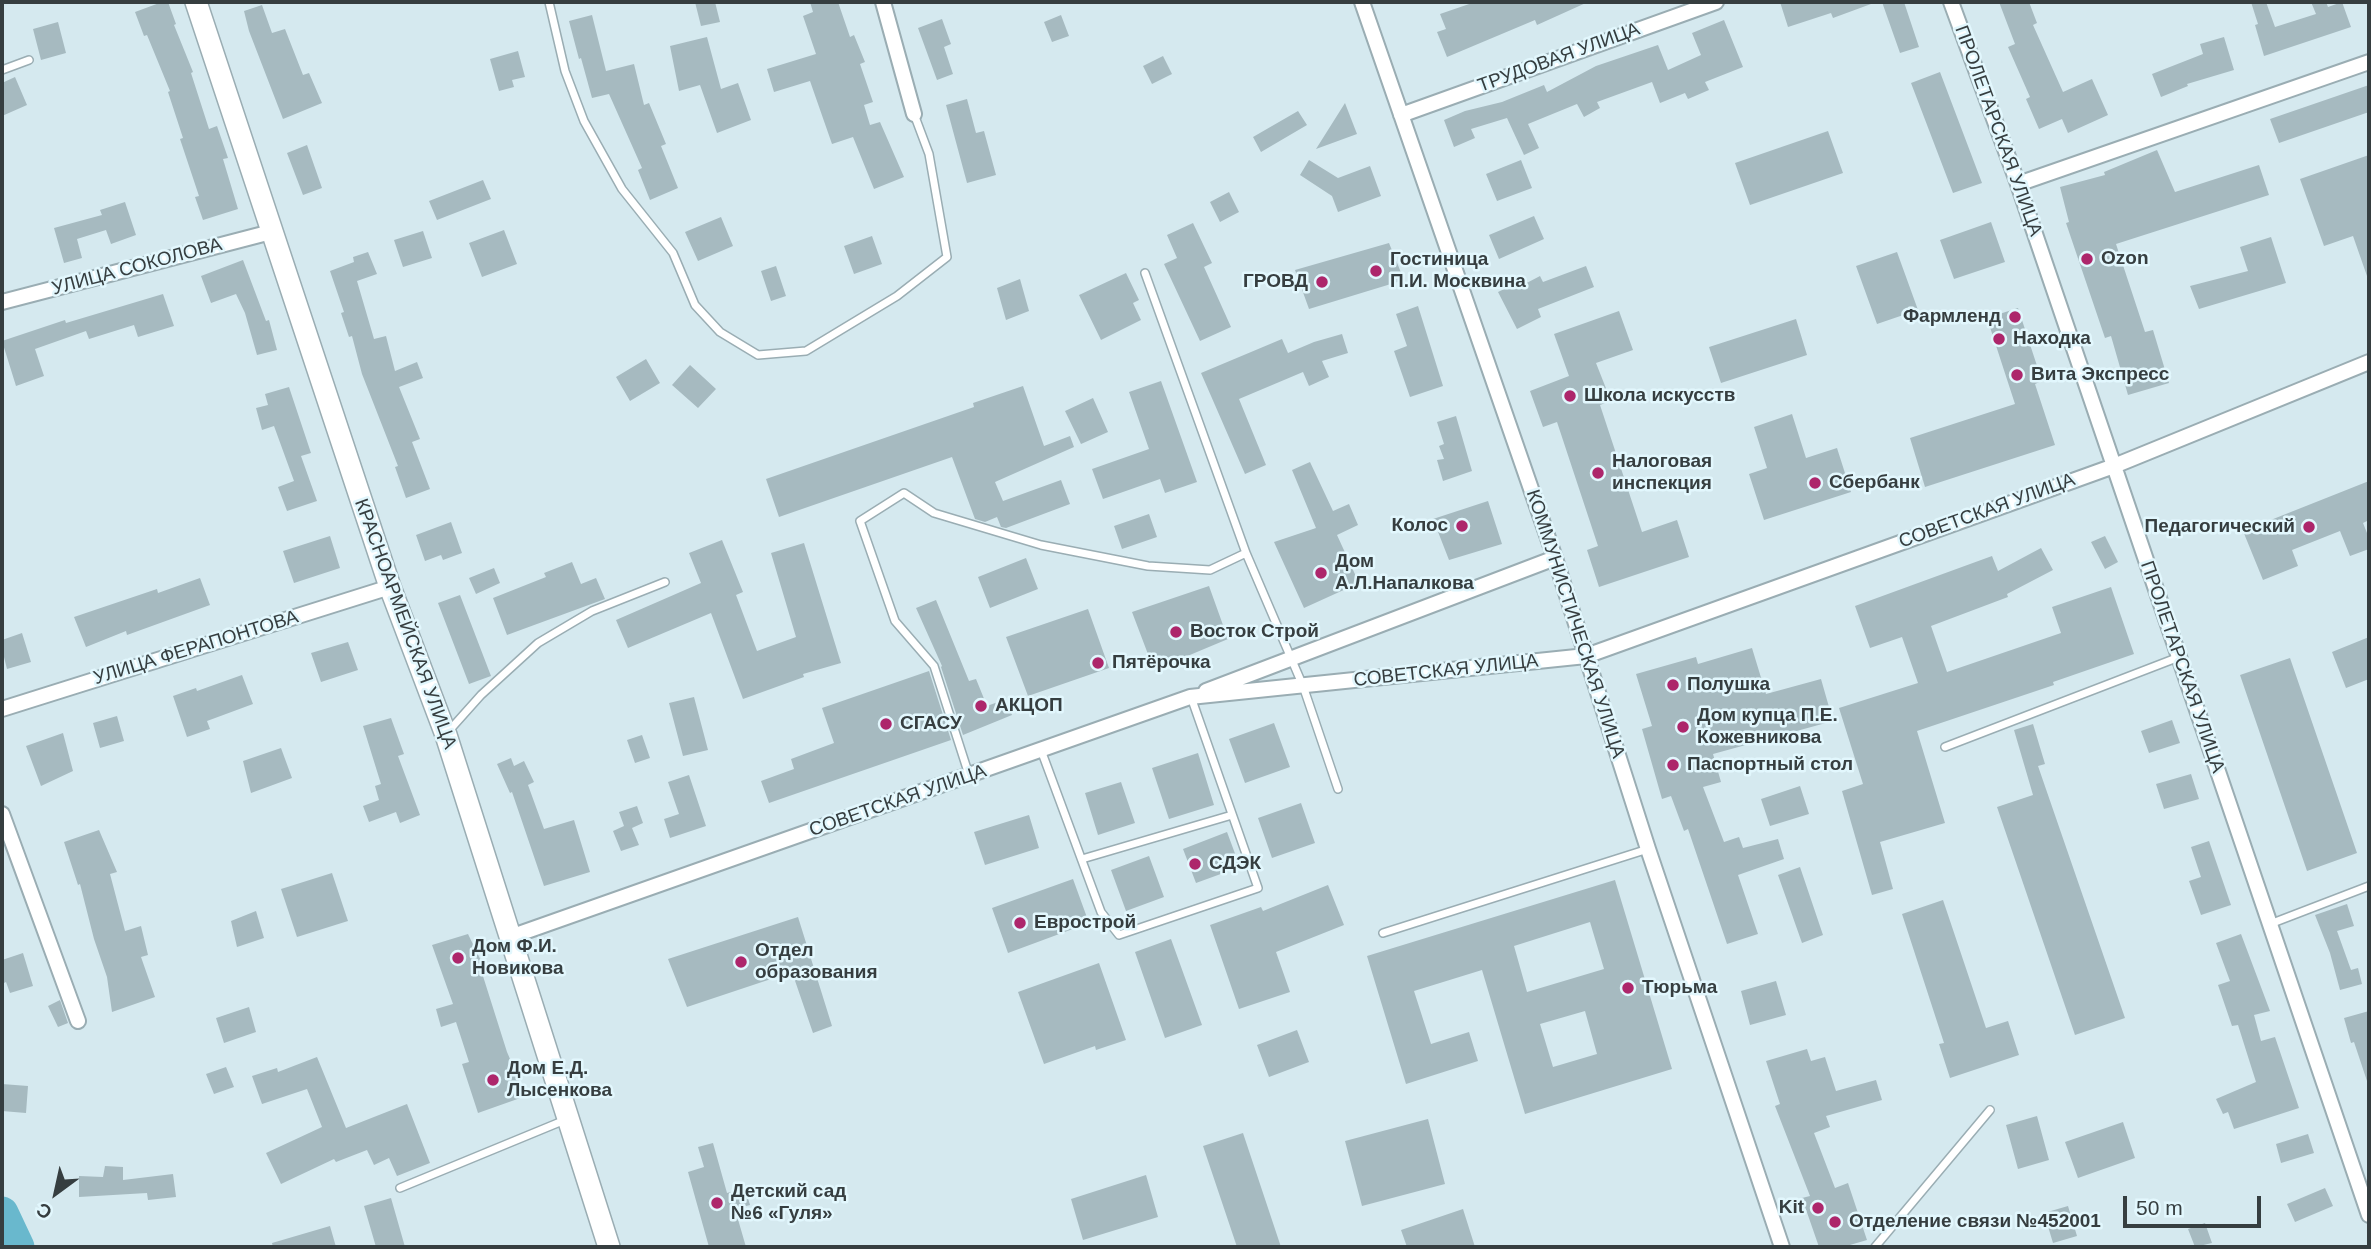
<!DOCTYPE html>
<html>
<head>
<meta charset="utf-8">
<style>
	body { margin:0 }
	#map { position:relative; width:2371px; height:1249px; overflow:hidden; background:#d5e9ef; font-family:Helvetica,sans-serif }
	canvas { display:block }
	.frame { position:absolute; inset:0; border:4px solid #363e40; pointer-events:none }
	.north { position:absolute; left:21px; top:1158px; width:70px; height:70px; -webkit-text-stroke:5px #e2f7fd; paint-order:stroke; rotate:213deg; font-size:19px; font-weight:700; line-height:28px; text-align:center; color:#363e40 }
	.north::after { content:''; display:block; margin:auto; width:24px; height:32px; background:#363e40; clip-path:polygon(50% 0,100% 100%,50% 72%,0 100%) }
	.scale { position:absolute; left:2123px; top:1196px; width:138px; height:32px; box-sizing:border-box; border:4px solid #363e40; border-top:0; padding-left:9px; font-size:21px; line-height:24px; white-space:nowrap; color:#363e40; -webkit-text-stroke:5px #e2f7fd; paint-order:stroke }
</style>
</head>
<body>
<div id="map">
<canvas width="2371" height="1249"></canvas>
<div class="frame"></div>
<div class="north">С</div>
<div class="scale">50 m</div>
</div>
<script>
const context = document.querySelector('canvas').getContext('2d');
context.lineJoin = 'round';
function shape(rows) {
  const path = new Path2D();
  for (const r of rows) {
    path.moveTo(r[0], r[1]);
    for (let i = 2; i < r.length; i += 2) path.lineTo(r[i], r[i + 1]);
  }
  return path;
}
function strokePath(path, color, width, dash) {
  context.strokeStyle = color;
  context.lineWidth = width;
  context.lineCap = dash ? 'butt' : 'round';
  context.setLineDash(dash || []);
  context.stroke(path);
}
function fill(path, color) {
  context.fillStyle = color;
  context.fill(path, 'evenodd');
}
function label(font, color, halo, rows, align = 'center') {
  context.font = font + ' Helvetica,sans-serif';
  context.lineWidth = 5;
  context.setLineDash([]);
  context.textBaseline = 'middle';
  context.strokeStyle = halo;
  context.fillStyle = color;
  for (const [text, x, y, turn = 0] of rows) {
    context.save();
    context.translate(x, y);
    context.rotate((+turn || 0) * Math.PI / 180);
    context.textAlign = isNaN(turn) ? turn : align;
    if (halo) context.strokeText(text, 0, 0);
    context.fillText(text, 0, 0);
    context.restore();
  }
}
strokePath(shape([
	[2,1213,18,1247]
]), '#69b8cd', 33);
fill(shape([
	[162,2,168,2,176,24,174,25,193,72,191,73,209,129,217,126,228,158,223,159,238,209,203,220,195,197,199,196,180,139,183,138,168,92,170,91,147,35,144,36,135,12],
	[695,2,715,2,720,22,701,26],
	[810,2,838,2,850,37,854,35,865,62,860,64,873,102,864,105,870,125,880,122,904,177,874,189,853,137,832,144,810,81,774,92,767,69,816,54,803,16,813,12],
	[1475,2,1588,2,1537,25,1535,20,1447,57,1437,32,1446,29,1440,14],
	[1780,2,1871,2,1871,4,1833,18,1831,13,1788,27],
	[1882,2,1904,2,1919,47,1900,53],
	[1999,2,2029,2,2037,23,2033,25,2063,92,2092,79,2108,115,2068,133,2062,119,2039,129,2026,99,2030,97,2008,47,2015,44],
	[2251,2,2266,2,2275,27,2316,14,2311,2,2326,2,2328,7,2342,2,2351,27,2264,56,2255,25,2258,24],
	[262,5,272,33,285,29,303,75,309,73,322,103,283,119,249,31,244,11],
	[592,15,606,71,634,64,644,105,649,103,666,144,661,146,678,188,650,200,638,170,642,168,609,94,592,98,581,58,579,59,569,21],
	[1061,15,1069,36,1052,42,1044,22],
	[942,19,951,44,944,47,953,74,937,80,918,28],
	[1724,20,1743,67,1705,82,1709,90,1688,99,1685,93,1660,103,1652,82,1597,102,1600,108,1584,117,1577,104,1528,124,1539,148,1524,155,1507,118,1471,129,1475,138,1454,147,1444,120,1465,111,1502,102,1544,85,1547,92,1596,66,1658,45,1668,70,1701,55,1692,33],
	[58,22,66,53,41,60,33,29],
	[707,37,721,89,738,83,751,120,717,133,700,85,679,91,670,46],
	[2224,37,2234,70,2187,84,2188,86,2161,97,2152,74,2203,54,2200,44],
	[518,51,525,77,512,80,514,87,499,91,490,59],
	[1163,56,1172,74,1152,84,1143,66],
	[1940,72,1982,183,1953,193,1911,83],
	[15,77,27,105,2,116,2,83],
	[2369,85,2369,112,2279,143,2270,119],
	[967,99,976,133,984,131,996,175,967,183,946,105],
	[1345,103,1357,134,1316,149],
	[1298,111,1307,125,1261,152,1253,137],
	[1828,131,1843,173,1750,205,1735,163],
	[307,145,322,188,303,195,287,153],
	[2157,150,2175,192,2259,165,2269,195,2116,244,2145,332,2153,330,2169,383,2128,395,2111,336,2105,338,2066,223,2069,222,2060,187,2105,175,2104,172],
	[2369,155,2369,276,2367,276,2353,236,2324,246,2300,179],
	[1309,160,1338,178,1370,166,1381,196,1338,212,1332,196,1300,175],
	[1521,160,1532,188,1497,201,1486,174],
	[483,180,491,199,437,220,429,201],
	[1229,192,1239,212,1220,222,1210,202],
	[125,202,136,235,111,244,106,230,77,239,82,258,64,263,54,228,102,215,100,210],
	[1534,216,1544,239,1499,259,1489,235],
	[721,217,733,246,698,261,685,232],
	[1991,222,2005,262,1954,279,1940,240],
	[1193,223,1212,263,1204,267,1231,327,1200,341,1164,264,1177,258,1167,235],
	[504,230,517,264,482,277,469,243],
	[423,231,432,258,403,267,394,240],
	[872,236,882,264,854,274,844,246],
	[2271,237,2286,283,2199,309,2190,286,2248,271,2240,247],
	[1389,243,1404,280,1309,309,1295,270],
	[368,252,377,274,357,281,374,339,386,336,395,371,417,362,423,378,399,387,420,439,412,442,430,489,406,498,395,467,398,466,362,374,352,336,349,337,341,313,344,312,330,271,354,262,353,257],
	[1897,252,1918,310,1877,324,1856,266],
	[243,260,266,321,269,320,277,350,257,355,245,313,236,294,211,303,201,276],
	[776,266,786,296,771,301,761,271],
	[1586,266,1594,287,1538,309,1541,317,1517,329,1498,292,1519,282,1521,286,1540,276,1543,282],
	[1126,273,1139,300,1133,303,1141,320,1101,340,1079,295],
	[1020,279,1029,311,1006,320,997,288],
	[163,294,174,326,138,337,134,325,89,339,86,331,35,349,44,376,16,386,2,341,65,320,66,323],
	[1418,306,1443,386,1410,397,1394,351,1407,346,1396,314],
	[2018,308,2042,381,2035,384,2055,445,1925,487,1910,438,2015,404,1987,318],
	[1619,311,1633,350,1596,363,1611,401,1600,405,1642,532,1677,520,1689,557,1599,587,1587,550,1598,546,1557,422,1543,427,1530,391,1569,376,1554,334],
	[1796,319,1807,355,1721,383,1709,347],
	[1342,334,1348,353,1322,361,1329,377,1309,386,1303,372,1239,399,1266,465,1245,474,1201,373,1282,339,1288,353,1314,342],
	[646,359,660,383,630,401,616,377],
	[690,365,716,389,698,408,672,385],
	[1161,381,1197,482,1165,493,1160,479,1103,499,1092,469,1149,449,1129,392],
	[1023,386,1044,446,1070,436,1074,447,995,482,1003,501,1061,480,1070,504,1006,528,1001,527,997,517,985,522,975,519,952,457,779,517,766,479,974,407,973,403],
	[289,387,311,453,301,456,317,501,287,511,278,487,294,481,274,426,262,430,256,408,268,405,265,394],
	[1093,398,1108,432,1081,444,1065,411],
	[1792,414,1806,458,1837,448,1851,492,1764,520,1749,474,1767,468,1754,427],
	[1456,416,1472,471,1443,481,1437,460,1444,459,1439,446,1444,444,1437,422],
	[1310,462,1333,511,1349,504,1358,525,1337,535,1359,583,1304,608,1274,542,1316,528,1292,470],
	[2369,481,2369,520,2363,523,2369,538,2369,549,2350,556,2340,531,2292,550,2298,566,2263,580,2243,531],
	[1488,501,1502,544,1449,560,1433,519],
	[1149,514,1157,537,1122,549,1114,526],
	[451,522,462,553,443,560,441,555,425,561,416,535],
	[330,536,340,568,294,583,283,551],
	[2105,536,2118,562,2105,569,2091,542],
	[722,540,743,592,736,595,757,651,796,637,771,553,804,543,841,663,803,674,804,677,743,699,711,613,628,648,616,620,701,583,689,553],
	[2041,548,2053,570,2007,594,2008,597,1931,626,1947,672,2061,633,2052,607,2111,587,2134,654,2053,682,2054,685,1917,731,1945,823,1880,842,1893,889,1872,895,1842,791,1863,784,1839,708,1918,683,1902,637,1870,648,1855,606,1992,556,1998,571],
	[1026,558,1038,589,990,608,978,577],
	[572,562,581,584,596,578,605,599,507,635,493,598,546,577,544,573],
	[494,568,500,583,476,594,469,578],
	[200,578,210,605,127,635,126,631,86,647,74,617,157,589,158,593],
	[1209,586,1228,639,1154,670,1132,612],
	[460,595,491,676,469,684,438,603],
	[936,600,969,681,976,679,987,706,1006,699,1012,715,963,735,941,667,942,666,916,608],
	[1088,609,1109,668,1028,696,1006,637],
	[22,633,31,662,7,669,2,649,2,640],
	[2369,637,2369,679,2346,688,2332,652],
	[348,642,358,670,321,682,311,653],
	[1752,648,1766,694,1821,679,1833,721,1713,754,1721,782,1703,787,1724,842,1739,837,1743,848,1778,839,1784,859,1738,875,1758,934,1727,944,1688,829,1684,831,1671,796,1662,799,1642,729,1652,726,1636,674,1696,657,1698,664],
	[2290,658,2357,853,2307,871,2240,675],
	[929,671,951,740,769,803,761,781,794,769,791,759,834,743,822,708],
	[242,675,253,704,207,721,210,729,187,737,173,696,196,688,197,691],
	[694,697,708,750,683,756,669,703],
	[117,716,124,741,100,748,93,723],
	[391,718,404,754,398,756,420,815,400,823,396,812,369,822,363,806,379,800,375,786,381,784,363,726],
	[2172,720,2180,743,2149,753,2141,731],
	[1274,723,1290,767,1245,783,1229,739],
	[2033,724,2045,764,2038,766,2125,1018,2075,1035,1997,807,2033,795,2014,730],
	[63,733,73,771,41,786,26,746],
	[642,735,650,758,635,763,627,740],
	[281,748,292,778,251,793,243,761],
	[1198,753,1214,805,1169,819,1152,768],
	[511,758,514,766,524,761,534,782,528,785,544,829,574,820,590,872,544,886,512,792,510,793,497,764],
	[2191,774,2199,799,2164,809,2156,784],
	[689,775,706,826,670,838,664,819,679,814,668,782],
	[1121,782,1135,823,1098,835,1085,793],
	[1800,786,1809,814,1770,826,1761,799],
	[1301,803,1315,843,1272,858,1258,818],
	[637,806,643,823,632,828,639,845,621,851,613,831,624,826,619,812],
	[1029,815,1039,848,985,865,974,832],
	[99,830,117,872,110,874,125,931,141,926,148,955,141,957,155,997,112,1012,107,977,94,939,80,884,78,885,64,842],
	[1227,832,1240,867,1196,883,1183,849],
	[2209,841,2231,905,2201,915,2189,881,2201,877,2191,847],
	[1149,856,1164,897,1126,911,1111,870],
	[1800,867,1823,935,1802,943,1778,875],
	[332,873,348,921,297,937,281,889],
	[1073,879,1089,923,1008,953,992,908],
	[1615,880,1672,1069,1525,1114,1482,970,1414,991,1431,1044,1469,1032,1478,1061,1406,1084,1367,956],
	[1590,922,1604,969,1527,992,1514,946],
	[1585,1011,1597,1054,1553,1067,1540,1024],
	[1328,885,1344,925,1276,952,1290,992,1239,1009,1210,925,1261,907,1263,911],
	[1943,900,1986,1028,2008,1021,2019,1055,1950,1078,1939,1044,1944,1043,1902,914],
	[2347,904,2354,926,2337,931,2351,970,2358,968,2362,984,2340,990,2330,953,2315,915],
	[256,911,264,938,237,947,231,921],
	[798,917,832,1026,813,1033,792,972,687,1007,668,959],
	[468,934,486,971,482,973,507,1052,526,1096,478,1113,462,1064,469,1062,456,1022,441,1027,436,1009,453,1004,432,945],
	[2241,934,2270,1011,2254,1015,2261,1041,2275,1037,2299,1108,2234,1129,2228,1112,2223,1114,2216,1099,2256,1082,2238,1025,2232,1026,2218,985,2230,981,2216,943],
	[1171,939,1202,1025,1165,1038,1135,952],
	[23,953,33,986,10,993,6,982,2,984,2,960],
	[1099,963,1126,1040,1096,1050,1095,1046,1044,1064,1018,992],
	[1776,981,1786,1015,1750,1025,1741,991],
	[60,1000,68,1023,58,1027,48,1006],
	[249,1007,256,1032,224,1043,216,1018],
	[2369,1011,2369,1080,2367,1081,2354,1042,2351,1043,2344,1018],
	[1297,1030,1309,1062,1269,1077,1257,1045],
	[1807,1049,1811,1061,1825,1057,1836,1091,1876,1080,1882,1100,1826,1116,1830,1127,1814,1133,1835,1188,1848,1183,1867,1240,1843,1247,1819,1247,1802,1198,1810,1196,1775,1106,1780,1104,1766,1061],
	[317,1057,346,1128,407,1104,430,1163,397,1176,389,1158,374,1165,367,1150,336,1162,334,1159,281,1184,266,1153,322,1127,307,1089,262,1104,252,1076,277,1068,278,1072],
	[226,1067,234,1087,214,1094,206,1074],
	[2,1084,28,1086,26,1113,2,1111],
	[2037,1116,2049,1160,2018,1169,2006,1125],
	[1428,1119,1445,1184,1362,1206,1345,1141],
	[2123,1122,2135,1158,2078,1178,2065,1142],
	[1243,1133,1281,1247,1237,1247,1203,1146],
	[2308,1134,2314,1153,2281,1163,2276,1144],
	[713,1143,727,1193,745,1188,750,1205,735,1209,746,1247,709,1247,688,1172,704,1167,698,1147],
	[105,1166,123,1167,123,1180,173,1174,176,1197,148,1200,147,1193,79,1197,79,1176,103,1177],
	[1146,1175,1158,1217,1083,1240,1071,1199],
	[2325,1188,2333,1206,2295,1222,2287,1204],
	[391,1198,405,1247,376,1247,364,1206],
	[2068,1206,2077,1236,2053,1243,2044,1213],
	[1463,1209,1475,1247,1407,1247,1401,1230],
	[2205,1223,2212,1243,2195,1247,2188,1229],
	[330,1226,336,1247,273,1247,272,1243]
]), '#a6bac0');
const lane = shape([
	[549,2,565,71,584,121,622,189,673,253,695,305,720,332,758,355,806,351,897,296,947,257,929,154,914,114],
	[2,70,29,60],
	[1145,273,1246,553],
	[447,733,481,695,538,643,592,611,665,582],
	[1945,747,2179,657],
	[1041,750,1101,912,1119,935,1258,888,1191,697],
	[969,775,934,666,895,621,860,521,904,493,934,513,1041,545,1148,566,1210,570,1246,553,1303,686,1338,789],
	[1082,859,1232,815],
	[2270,924,2369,886],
	[1383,933,1648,849],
	[400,1188,565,1120],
	[1875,1247,1990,1110]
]);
const street = shape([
	[883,2,914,114],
	[1362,2,1555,558,1648,849,1782,1247],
	[1951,2,2018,184,2369,1215],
	[1401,115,1716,2],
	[2018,184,2369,62],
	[2,302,271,232],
	[1206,691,1555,558],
	[2,709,390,587],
	[2,814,78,1021],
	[510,937,1190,697,1586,656,2114,466,2369,362]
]);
const secondary = shape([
	[196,2,390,587,446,735,609,1247]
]);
strokePath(lane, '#9aadb3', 10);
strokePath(street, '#9aadb3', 18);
strokePath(secondary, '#9aadb3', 24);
strokePath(lane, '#fff', 7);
strokePath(street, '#fff', 14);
strokePath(secondary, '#fff', 21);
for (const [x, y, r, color] of [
	[2087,259,7,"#ad266b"],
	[1376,271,7,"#ad266b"],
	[1322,282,7,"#ad266b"],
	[2015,317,7,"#ad266b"],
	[1999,339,7,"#ad266b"],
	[2017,375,7,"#ad266b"],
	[1570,396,7,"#ad266b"],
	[1598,473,7,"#ad266b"],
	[1815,483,7,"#ad266b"],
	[1462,526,7,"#ad266b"],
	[2309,527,7,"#ad266b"],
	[1321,573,7,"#ad266b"],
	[1176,632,7,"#ad266b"],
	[1098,663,7,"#ad266b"],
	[1673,685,7,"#ad266b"],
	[981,706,7,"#ad266b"],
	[886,724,7,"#ad266b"],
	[1683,727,7,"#ad266b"],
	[1673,765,7,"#ad266b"],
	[1195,864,7,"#ad266b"],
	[1020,923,7,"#ad266b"],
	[458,958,7,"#ad266b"],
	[741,962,7,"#ad266b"],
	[1628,988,7,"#ad266b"],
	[493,1080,7,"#ad266b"],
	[717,1203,7,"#ad266b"],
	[1818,1208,7,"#ad266b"],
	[1835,1222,7,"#ad266b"]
]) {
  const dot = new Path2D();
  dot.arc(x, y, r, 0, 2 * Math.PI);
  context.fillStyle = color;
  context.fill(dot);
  strokePath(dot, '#e2f7fd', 2.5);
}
label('19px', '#363e40', '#e2f7fd', [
	["ТРУДОВАЯ УЛИЦА",1559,58,-20],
	["ПРОЛЕТАРСКАЯ УЛИЦА",1998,131,70],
	["УЛИЦА СОКОЛОВА",137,267,-15],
	["СОВЕТСКАЯ УЛИЦА",1987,511,-20],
	["КРАСНОАРМЕЙСКАЯ УЛИЦА",405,624,70],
	["КОММУНИСТИЧЕСКАЯ УЛИЦА",1575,624,72],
	["УЛИЦА ФЕРАПОНТОВА",196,648,-17],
	["ПРОЛЕТАРСКАЯ УЛИЦА",2182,667,71],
	["СОВЕТСКАЯ УЛИЦА",1446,671,-6],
	["СОВЕТСКАЯ УЛИЦА",898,801,-19]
]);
label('bold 19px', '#363e40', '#e2f7fd', [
	["Ozon",2101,259],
	["Гостиница",1390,260],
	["П.И. Москвина",1390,282],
	["ГРОВД",1308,282,"right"],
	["Фармленд",2001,317,"right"],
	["Находка",2013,339],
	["Вита Экспресс",2031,375],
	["Школа искусств",1584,396],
	["Налоговая",1612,462],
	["инспекция",1612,484],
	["Сбербанк",1829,483],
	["Колос",1448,526,"right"],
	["Педагогический",2295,527,"right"],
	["Дом",1335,562],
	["А.Л.Напалкова",1335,584],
	["Восток Строй",1190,632],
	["Пятёрочка",1112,663],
	["Полушка",1687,685],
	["АКЦОП",995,706],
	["Дом купца П.Е.",1697,716],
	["Кожевникова",1697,738],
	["СГАСУ",900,724],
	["Паспортный стол",1687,765],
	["СДЭК",1209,864],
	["Еврострой",1034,923],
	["Дом Ф.И.",472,947],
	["Новикова",472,969],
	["Отдел",755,951],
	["образования",755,973],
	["Тюрьма",1642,988],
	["Дом Е.Д.",507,1069],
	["Лысенкова",507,1091],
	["Детский сад",731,1192],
	["№6 «Гуля»",731,1214],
	["Kit",1804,1208,"right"],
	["Отделение связи №452001",1849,1222]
], 'left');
</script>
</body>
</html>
